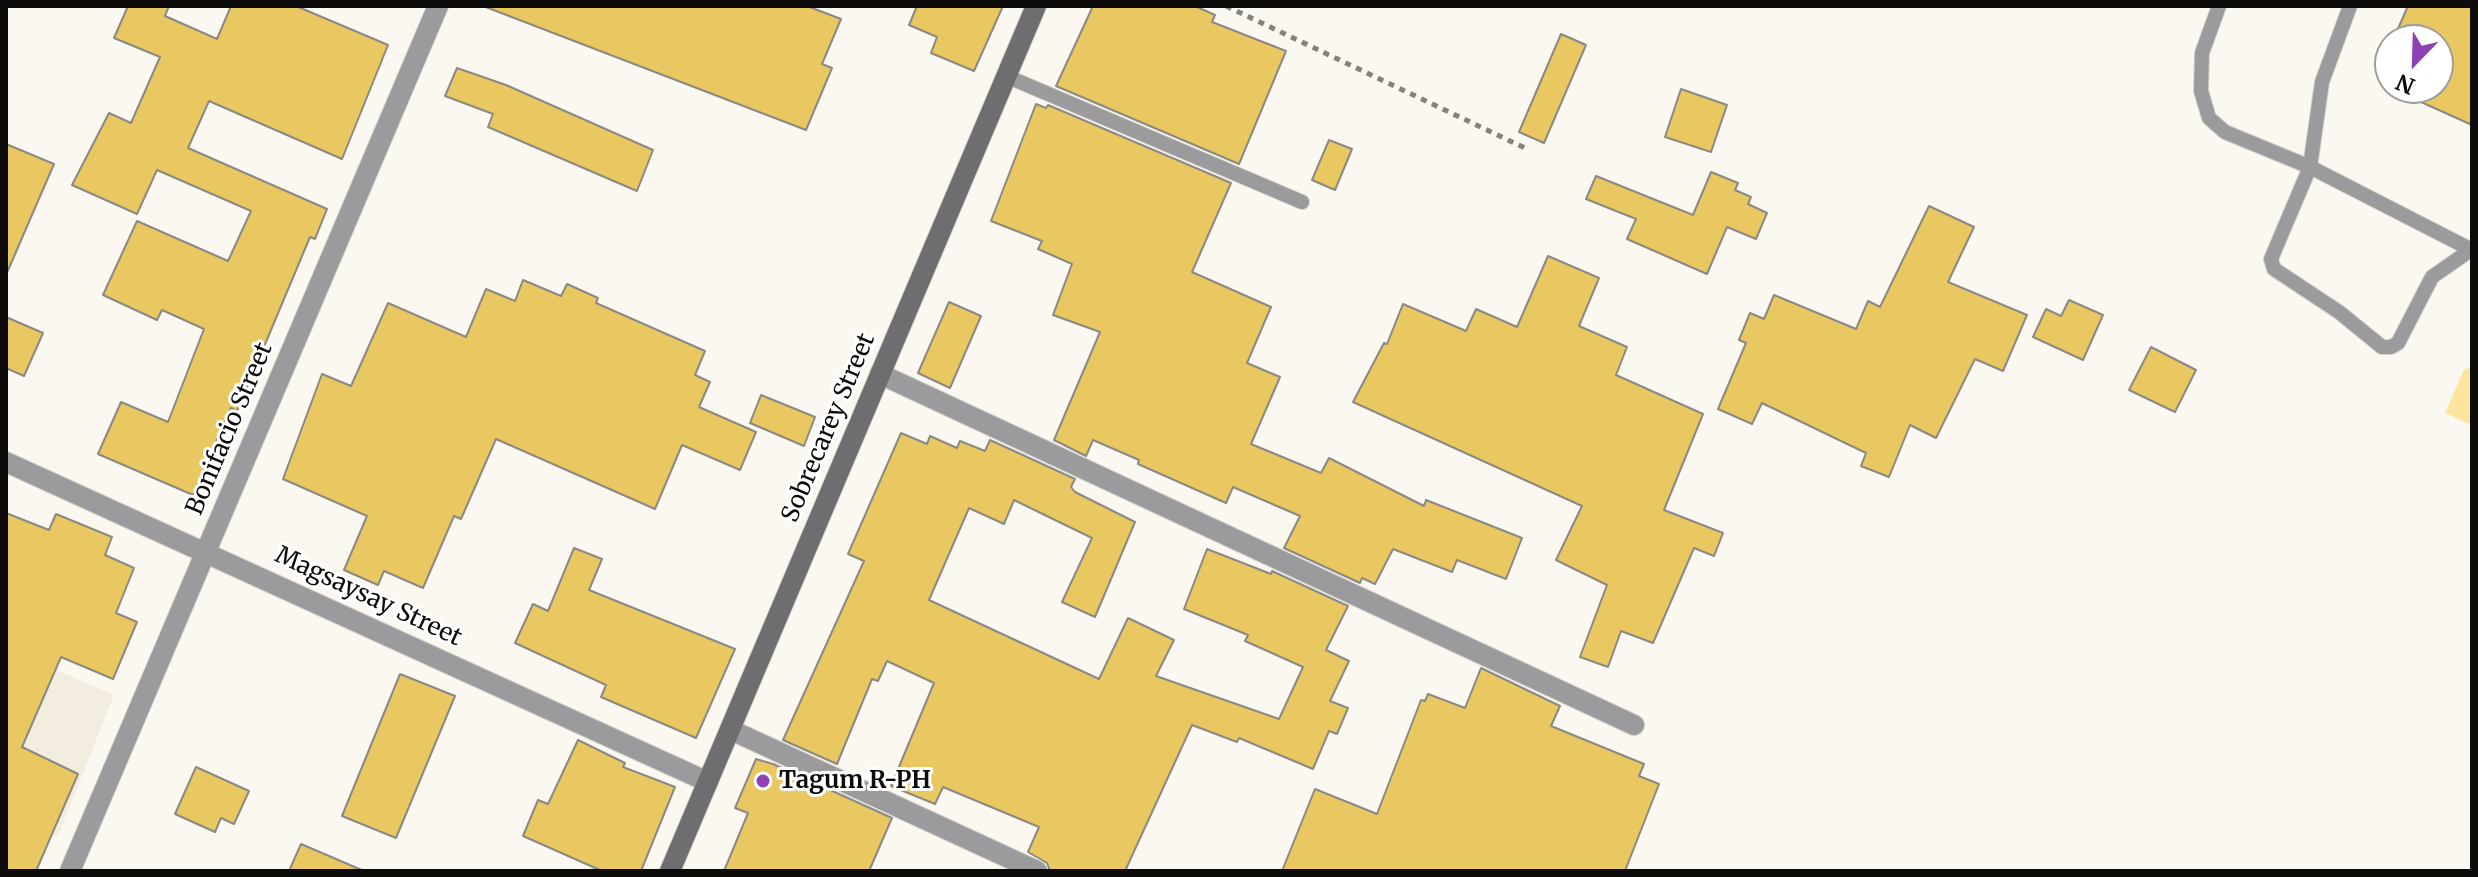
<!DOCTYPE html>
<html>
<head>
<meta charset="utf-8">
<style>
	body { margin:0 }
	#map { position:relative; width:2478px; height:877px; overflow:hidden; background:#faf8f1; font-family:Merriweather,serif }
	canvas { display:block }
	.frame { position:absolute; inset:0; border:8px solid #0d0c0a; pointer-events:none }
	.north { position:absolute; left:2374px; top:24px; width:80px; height:80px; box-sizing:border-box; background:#fff; border:2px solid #9e9e9d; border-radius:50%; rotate:203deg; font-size:22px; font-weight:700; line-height:32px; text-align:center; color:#0d0c0a }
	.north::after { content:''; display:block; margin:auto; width:28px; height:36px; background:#8f42b3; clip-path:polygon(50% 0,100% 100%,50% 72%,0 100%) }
</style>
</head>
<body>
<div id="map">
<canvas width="2478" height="877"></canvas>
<div class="frame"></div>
<div class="north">N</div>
</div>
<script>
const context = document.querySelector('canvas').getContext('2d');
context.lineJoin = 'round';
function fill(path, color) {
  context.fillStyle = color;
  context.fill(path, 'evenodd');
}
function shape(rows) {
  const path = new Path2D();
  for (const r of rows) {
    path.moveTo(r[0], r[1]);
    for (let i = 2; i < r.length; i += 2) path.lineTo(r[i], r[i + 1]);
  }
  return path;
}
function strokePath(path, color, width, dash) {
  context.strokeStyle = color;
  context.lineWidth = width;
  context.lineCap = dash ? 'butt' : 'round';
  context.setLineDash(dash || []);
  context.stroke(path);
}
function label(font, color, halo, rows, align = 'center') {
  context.font = font + ' Merriweather,serif';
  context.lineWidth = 6;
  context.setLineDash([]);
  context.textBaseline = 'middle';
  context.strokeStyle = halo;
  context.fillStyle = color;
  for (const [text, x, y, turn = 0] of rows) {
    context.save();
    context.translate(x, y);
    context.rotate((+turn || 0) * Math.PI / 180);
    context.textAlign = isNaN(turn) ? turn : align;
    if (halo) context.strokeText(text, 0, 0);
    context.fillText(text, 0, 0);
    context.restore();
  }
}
fill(shape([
	[6,648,114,695,58,836,6,812]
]), '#f2eddf');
fill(shape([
	[2472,366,2472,425,2445,413,2464,370]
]), '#fee59e');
const building = shape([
	[128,6,169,6,165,16,217,39,231,6,296,6,388,45,342,159,209,101,188,148,327,209,315,239,310,237,237,411,231,408,193,495,98,454,121,402,168,422,204,329,162,310,157,320,103,295,137,221,228,261,251,211,157,170,137,214,72,185,109,113,131,123,160,57,114,38,128,6],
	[483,6,807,6,841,19,822,64,832,68,806,130,483,6],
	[917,6,1003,6,974,71,931,53,937,37,909,25,917,6],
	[1093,6,1195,6,1215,15,1212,22,1286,51,1239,164,1056,86,1093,6],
	[2408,6,2472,6,2472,125,2390,88,2438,88,2438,40,2393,40,2408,6],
	[1561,34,1586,45,1544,143,1519,132,1561,34],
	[457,68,506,85,653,150,637,191,488,127,493,114,445,96,457,68],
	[1681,89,1727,105,1711,152,1665,137,1681,89],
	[1036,104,1046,108,1048,105,1231,183,1192,272,1271,307,1247,363,1280,377,1251,444,1321,473,1329,458,1424,506,1426,500,1522,538,1506,579,1457,560,1452,572,1393,549,1375,584,1362,578,1360,583,1284,548,1300,516,1233,487,1226,503,1138,464,1139,460,1093,440,1086,456,1054,440,1100,332,1053,315,1072,264,1038,249,1042,241,991,221,1036,104],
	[1329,140,1352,149,1335,190,1312,180,1329,140],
	[6,144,54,164,6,275,6,144],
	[1711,172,1738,183,1735,190,1751,197,1748,204,1767,213,1756,239,1727,227,1707,274,1627,239,1636,219,1586,199,1596,176,1693,215,1711,172],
	[1929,206,1974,227,1948,282,2027,315,2003,371,1975,359,1936,438,1910,425,1889,477,1861,466,1866,453,1762,403,1752,424,1718,409,1746,343,1739,340,1750,313,1764,319,1774,295,1856,329,1868,301,1880,307,1929,206],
	[1548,256,1599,278,1579,326,1627,347,1616,375,1703,414,1664,510,1723,533,1714,556,1694,548,1653,643,1621,631,1608,667,1580,657,1607,585,1556,560,1582,506,1353,402,1384,343,1387,344,1403,304,1466,331,1476,309,1517,327,1548,256],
	[523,280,561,296,567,284,598,298,596,303,705,351,695,375,710,382,699,407,756,432,740,470,682,445,655,509,496,439,461,519,454,516,423,588,384,571,378,585,344,570,367,516,283,479,322,374,351,386,388,303,466,337,486,289,515,301,523,280],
	[2069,300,2103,315,2083,360,2033,337,2046,309,2061,316,2069,300],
	[949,302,981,316,950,388,918,373,949,302],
	[6,317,43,333,24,376,6,368,6,317],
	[2151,347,2196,370,2175,412,2129,390,2151,347],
	[761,395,815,417,804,446,750,423,761,395],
	[901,433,927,444,930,436,957,448,960,441,985,451,990,440,1075,479,1071,487,1075,492,1135,522,1095,617,1062,602,1092,538,1014,500,1004,524,969,508,929,600,1099,679,1128,618,1174,640,1156,676,1279,719,1303,667,1245,641,1248,635,1184,609,1207,549,1271,574,1272,571,1348,606,1326,650,1349,661,1330,701,1348,708,1337,734,1329,731,1313,769,1239,738,1237,742,1192,725,1125,871,1050,871,1047,863,1028,852,1039,827,943,787,935,804,891,786,934,683,887,661,878,681,872,679,837,764,783,740,864,561,848,554,901,433],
	[6,513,49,530,56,514,112,537,105,555,134,568,116,613,137,622,113,679,61,657,22,747,78,774,36,871,6,871,6,513],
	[574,548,602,559,589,590,735,649,696,738,601,697,606,685,515,643,533,604,548,611,574,548],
	[1481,668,1560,706,1551,726,1644,764,1639,776,1659,784,1625,871,1282,871,1315,789,1377,814,1421,700,1425,701,1428,694,1465,708,1481,668],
	[400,674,455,696,396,838,342,816,400,674],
	[578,740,625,763,623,767,675,787,641,871,602,871,523,836,538,800,548,804,578,740],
	[756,759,773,764,892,818,869,871,724,871,748,813,735,808,756,759],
	[196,767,249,791,234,824,221,818,215,832,175,814,196,767],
	[301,844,364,871,289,871,301,844]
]);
fill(building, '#eac861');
strokePath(building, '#8b8982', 2);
const service = shape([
	[2219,6,2202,53,2201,91,2209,118,2225,132,2310,167,2271,259,2274,269,2339,312,2382,347,2391,347,2398,343,2432,277,2472,249],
	[2350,6,2322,82,2310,167,2470,249],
	[1006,76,1302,202]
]);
const minor = shape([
	[880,374,1634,725],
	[6,462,708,782],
	[731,730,1037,871]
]);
const tertiary = shape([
	[70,871,438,6]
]);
const secondary = shape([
	[670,871,1036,6]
]);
strokePath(service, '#d4d2cc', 16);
strokePath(minor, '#d4d2cc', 22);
strokePath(tertiary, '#d4d2cc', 22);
strokePath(secondary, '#d4d2cc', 22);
strokePath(shape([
	[1226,6,1527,149]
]), '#83827d', 5, [6, 6]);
strokePath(service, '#9b9a9c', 14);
strokePath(minor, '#9b9a9c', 20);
strokePath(tertiary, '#9b9a9c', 20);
strokePath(secondary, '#706d71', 20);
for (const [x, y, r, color] of [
	[763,781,8,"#8f42b3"]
]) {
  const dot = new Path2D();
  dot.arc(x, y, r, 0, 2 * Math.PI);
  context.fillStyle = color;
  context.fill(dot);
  strokePath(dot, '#fff', 3);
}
label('24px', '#0d0c0a', '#fff', [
	["Sobrecarey Street",829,428,-67],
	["Bonifacio Street",230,429,-67],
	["Magsaysay Street",368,597,25]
]);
label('bold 24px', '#0d0c0a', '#fff', [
	["Tagum R-PH",779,781]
], 'left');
</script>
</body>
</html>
